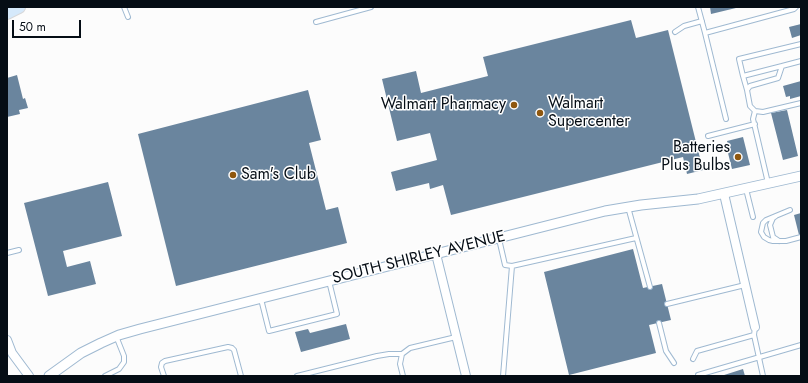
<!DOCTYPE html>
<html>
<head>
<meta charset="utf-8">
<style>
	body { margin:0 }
	#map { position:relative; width:808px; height:383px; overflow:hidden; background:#fcfcfc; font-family:Jost,sans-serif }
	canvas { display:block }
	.frame { position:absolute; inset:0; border:8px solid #050d15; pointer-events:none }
	.scale { position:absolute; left:12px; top:20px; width:69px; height:18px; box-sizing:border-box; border:2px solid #050d15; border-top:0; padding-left:5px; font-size:12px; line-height:14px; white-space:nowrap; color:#050d15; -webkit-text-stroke:3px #fff; paint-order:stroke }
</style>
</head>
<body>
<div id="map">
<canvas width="808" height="383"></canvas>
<div class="frame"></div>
<div class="scale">50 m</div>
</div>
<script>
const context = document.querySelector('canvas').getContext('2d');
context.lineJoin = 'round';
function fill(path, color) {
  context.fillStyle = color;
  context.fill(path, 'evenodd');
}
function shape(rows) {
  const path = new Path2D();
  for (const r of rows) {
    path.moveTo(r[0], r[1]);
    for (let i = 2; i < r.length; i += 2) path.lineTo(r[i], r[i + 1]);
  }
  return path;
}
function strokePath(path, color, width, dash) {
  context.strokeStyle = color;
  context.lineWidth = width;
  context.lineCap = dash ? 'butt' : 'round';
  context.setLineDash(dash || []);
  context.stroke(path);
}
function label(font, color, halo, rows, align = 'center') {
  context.font = font + ' Jost,sans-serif';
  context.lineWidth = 3;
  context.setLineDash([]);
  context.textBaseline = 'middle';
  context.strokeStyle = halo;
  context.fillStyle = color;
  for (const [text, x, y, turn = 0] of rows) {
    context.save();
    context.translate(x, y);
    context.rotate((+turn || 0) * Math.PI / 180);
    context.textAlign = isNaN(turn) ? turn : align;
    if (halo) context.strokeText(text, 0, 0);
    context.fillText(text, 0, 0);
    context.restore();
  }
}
fill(shape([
	[710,7,736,7,736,8,711,14],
	[631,20,636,38,668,30,703,170,687,174,683,157,451,215,443,185,430,189,429,183,396,191,391,172,437,160,430,133,397,141,382,79,416,71,421,93,488,76,483,57],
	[801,24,801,35,792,38,789,27],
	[17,75,23,99,25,98,28,108,19,110,20,114,7,117,7,78],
	[801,81,801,96,790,99,790,96,786,97,783,86],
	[308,90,321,140,309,143,326,210,338,207,347,243,176,286,138,134],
	[787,110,798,156,783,160,771,113],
	[743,137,750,165,732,169,727,149,729,149,727,141],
	[108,182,122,236,63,251,67,267,90,261,96,284,48,296,24,203],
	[801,213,801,235,799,235,794,215],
	[633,249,643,288,662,284,671,320,649,325,656,353,569,375,544,272],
	[346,324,350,339,301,352,295,332,308,329,310,333],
	[743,369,745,376,721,376]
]), '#6a859e');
const service = shape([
	[124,7,128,17],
	[698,7,705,33,794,9,796,7],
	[316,22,371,7],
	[675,32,684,26,702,21],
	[705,33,726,119],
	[801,61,782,66,778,78,750,86,747,90,750,106,755,111,763,112,801,103],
	[743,76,739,59,801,44],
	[747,90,743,76,782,66],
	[755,111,753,119,768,183],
	[708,136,755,124],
	[746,189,753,217],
	[628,207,650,287],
	[790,210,766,220,763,223,761,232,764,237,769,240,773,241,786,241,801,237],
	[776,216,773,218,770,225,773,237,779,241],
	[499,239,505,265,512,266,636,238],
	[7,253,19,250],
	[261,299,269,331,337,314,329,281],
	[667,304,745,285],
	[659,323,666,351,674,363],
	[755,327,754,335,763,376],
	[693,359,697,351,754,335],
	[698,375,801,345],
	[105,376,119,369,124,362,124,356,116,336],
	[164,376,161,367,162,363,165,361,228,347,232,348,234,350,241,376],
	[297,376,377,356,389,354,402,354],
	[403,376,400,364,402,354,410,348,456,337],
	[503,376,512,266]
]);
const minor = shape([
	[724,194,755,327],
	[436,254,466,376],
	[7,340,12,353,29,376]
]);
const tertiary = shape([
	[49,376,81,353,101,343,119,335,140,329,605,211,641,205,698,199,801,176]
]);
const primary = shape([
	[7,13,19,7]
]);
strokePath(service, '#9fb9d1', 6);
strokePath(minor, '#9fb9d1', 10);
strokePath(tertiary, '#9fb9d1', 11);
strokePath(primary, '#d7d8da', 14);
strokePath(service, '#fff', 4);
strokePath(minor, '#fff', 8);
strokePath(tertiary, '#fff', 9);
strokePath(primary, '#d5e9fb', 12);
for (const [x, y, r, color] of [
	[514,105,4,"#8f570e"],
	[540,113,4,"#8f570e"],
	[738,157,4,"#8f570e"],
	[233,175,4,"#8f570e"]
]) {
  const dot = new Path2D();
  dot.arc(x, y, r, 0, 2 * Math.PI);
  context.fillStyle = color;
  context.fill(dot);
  strokePath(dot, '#fff', 1.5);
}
label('16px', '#050d15', '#fff', [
	["Walmart",548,104],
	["Supercenter",548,122],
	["Walmart Pharmacy",506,105,"right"],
	["Batteries",730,148,"right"],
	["Plus Bulbs",730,166,"right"],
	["Sam's Club",241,175]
], 'left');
label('16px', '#050d15', '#fff', [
	["SOUTH SHIRLEY AVENUE",419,258,-14]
]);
</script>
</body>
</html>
